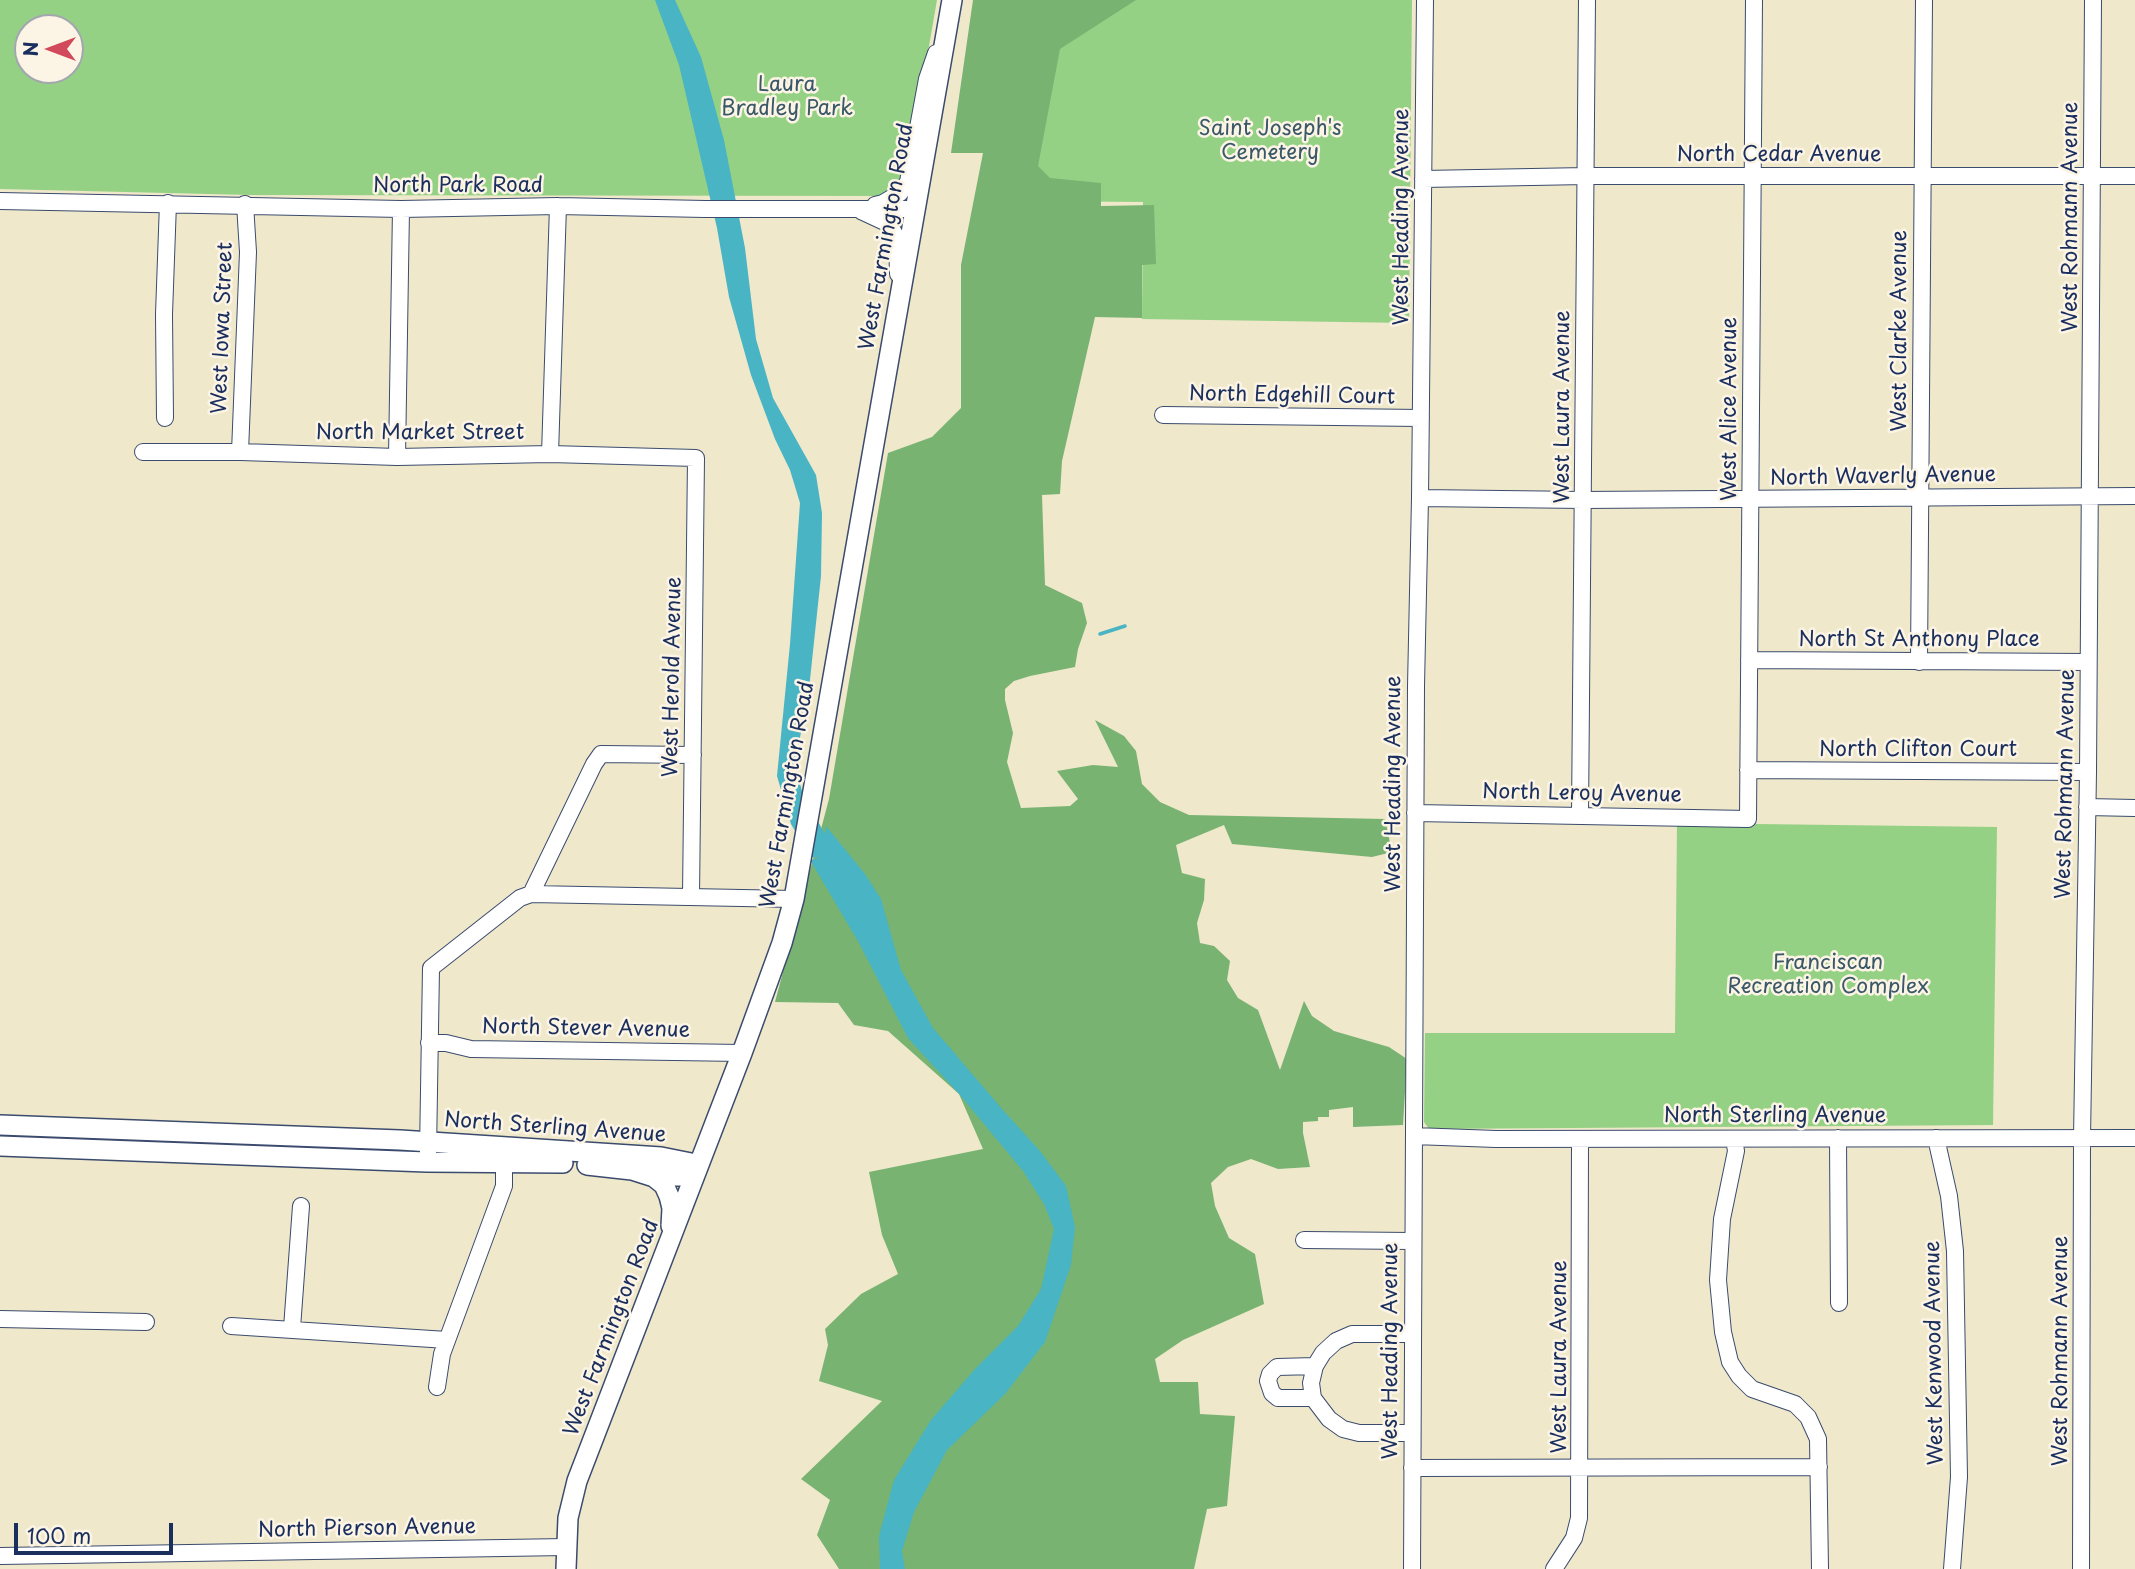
<!DOCTYPE html>
<html>
<head>
<meta charset="utf-8">
<style>
	body { margin:0 }
	#map { position:relative; width:2135px; height:1569px; overflow:hidden; background:#efe8cb; font-family:"Playpen Sans",sans-serif }
	canvas { display:block }
	.north { position:absolute; left:14px; top:14px; width:70px; height:70px; box-sizing:border-box; background:#fcf5e5; border:2px solid #a2a6af; border-radius:50%; rotate:270deg; font-size:19px; font-weight:700; line-height:28px; text-align:center; color:#1b2f5e }
	.north::after { content:''; display:block; margin:auto; width:24px; height:32px; background:#d1495b; clip-path:polygon(50% 0,100% 100%,50% 72%,0 100%) }
	.scale { position:absolute; left:14px; top:1523px; width:159px; height:32px; box-sizing:border-box; border:4px solid #1b2f5e; border-top:0; padding-left:9px; font-size:21px; line-height:24px; white-space:nowrap; color:#1b2f5e; -webkit-text-stroke:5px #fcf5e5; paint-order:stroke }
</style>
</head>
<body>
<div id="map">
<canvas width="2135" height="1569"></canvas>
<div class="north">N</div>
<div class="scale">100 m</div>
</div>
<script>
const context = document.querySelector('canvas').getContext('2d');
context.lineJoin = 'round';
function fill(path, color) {
  context.fillStyle = color;
  context.fill(path, 'evenodd');
}
function shape(rows) {
  const path = new Path2D();
  for (const r of rows) {
    path.moveTo(r[0], r[1]);
    for (let i = 2; i < r.length; i += 2) path.lineTo(r[i], r[i + 1]);
  }
  return path;
}
function strokePath(path, color, width, dash) {
  context.strokeStyle = color;
  context.lineWidth = width;
  context.lineCap = dash ? 'butt' : 'round';
  context.setLineDash(dash || []);
  context.stroke(path);
}
function label(font, color, halo, rows, align = 'center') {
  context.font = font + ' "Playpen Sans",sans-serif';
  context.lineWidth = 5;
  context.setLineDash([]);
  context.textBaseline = 'middle';
  context.strokeStyle = halo;
  context.fillStyle = color;
  for (const [text, x, y, turn = 0] of rows) {
    context.save();
    context.translate(x, y);
    context.rotate((+turn || 0) * Math.PI / 180);
    context.textAlign = isNaN(turn) ? turn : align;
    if (halo) context.strokeText(text, 0, 0);
    context.fillText(text, 0, 0);
    context.restore();
  }
}
fill(shape([
	[0,0,937,0,906,179,886,196,250,195,0,189],
	[28,28,70,28,70,70,28,70],
	[1023,0,1412,0,1409,323,1142,319,1143,202,1021,201],
	[1677,823,1997,827,1993,1125,1429,1129,1424,1122,1425,1033,1675,1033]
]), '#95d185');
fill(shape([
	[973,0,1136,0,1060,49,1038,166,1050,178,1101,183,1101,206,1154,205,1156,264,1142,265,1142,318,1095,317,1062,461,1060,494,1042,495,1045,585,1082,603,1087,623,1078,649,1075,667,1030,676,1014,681,1005,689,1005,700,1013,733,1007,762,1021,808,1070,806,1078,799,1057,771,1093,765,1118,767,1095,720,1124,736,1136,751,1142,784,1160,802,1189,815,1385,819,1392,852,1372,857,1232,844,1224,825,1176,845,1182,873,1205,879,1204,900,1197,923,1200,943,1214,946,1230,961,1227,980,1238,998,1258,1010,1280,1070,1304,1001,1312,1016,1334,1031,1389,1047,1407,1059,1403,1125,1353,1127,1353,1107,1329,1110,1329,1117,1318,1117,1318,1121,1303,1122,1303,1133,1310,1167,1278,1169,1251,1159,1228,1167,1211,1183,1215,1206,1229,1238,1255,1254,1264,1304,1183,1340,1155,1359,1160,1382,1198,1382,1200,1414,1235,1416,1227,1506,1207,1509,1194,1569,839,1569,817,1535,830,1500,801,1479,882,1401,819,1381,828,1345,825,1329,861,1294,898,1274,882,1235,869,1172,983,1149,959,1094,888,1031,854,1025,838,1003,775,1002,829,799,888,453,932,437,961,408,961,265,983,153,951,153]
]), '#78b372');
fill(shape([
	[655,0,675,0,701,57,724,140,745,248,756,339,773,398,816,475,822,513,821,576,809,689,799,743,798,776,803,795,825,834,826,826,865,874,881,899,901,970,933,1028,1002,1109,1040,1151,1066,1186,1075,1227,1071,1265,1045,1342,1005,1394,947,1450,914,1512,902,1551,905,1569,880,1569,879,1536,894,1480,931,1420,975,1369,1018,1326,1041,1289,1054,1229,1044,1204,1023,1171,959,1094,908,1038,859,943,810,860,820,858,810,857,791,824,777,776,790,644,800,503,790,470,775,439,751,375,729,297,717,228,679,65]
]), '#48b4c4');
strokePath(shape([
	[1100,634,1125,626]
]), '#48b4c4', 3.5);
const minor = shape([
	[1423,179,1586,176,2135,176],
	[0,201,401,209,558,206,705,209,915,209],
	[875,205,883,203,900,193,908,182,927,79,936,53],
	[861,211,889,224,897,238,898,274],
	[1163,415,1421,418],
	[165,418,164,314,168,203],
	[143,452,240,452,397,457,550,454,696,458,691,896],
	[240,452,248,252,245,204],
	[550,454,558,206],
	[397,457,401,209],
	[1420,498,1583,500,2135,496],
	[1749,660,2088,662],
	[1919,662,1924,0],
	[1748,770,2088,772],
	[2087,807,2135,808],
	[1415,813,1748,819,1754,0],
	[1580,815,1587,0],
	[531,894,594,764,601,754,693,755],
	[429,1043,446,1043,471,1049,742,1053],
	[1414,1136,1496,1139,2135,1138],
	[1838,1138,1839,1303],
	[1936,1138,1949,1196,1955,1251,1959,1477,1952,1569],
	[1734,1139,1736,1151,1722,1219,1718,1280,1723,1332,1730,1362,1739,1376,1752,1389,1795,1404,1808,1417,1818,1439,1820,1569],
	[428,1152,431,968,520,898,531,894,794,899],
	[1304,1240,1412,1241],
	[0,1319,146,1322],
	[231,1326,447,1340],
	[292,1328,301,1206],
	[1412,1334,1352,1334,1336,1341,1323,1353,1315,1366,1311,1383,1313,1398,1329,1419,1343,1429,1359,1433,1412,1433],
	[437,1387,442,1354,504,1186,504,1153],
	[1313,1398,1278,1398,1272,1393,1268,1381,1270,1374,1277,1367,1315,1366],
	[1412,1468,1819,1467],
	[0,1556,566,1547],
	[1412,1569,1416,686,1420,498,1425,0],
	[1554,1569,1574,1538,1579,1518,1580,1139],
	[2081,1569,2082,1138,2088,772,2093,0]
]);
const major = shape([
	[0,1125,400,1140,661,1157,691,1163,695,1175],
	[0,1146,427,1162,563,1163],
	[587,1165,632,1170,654,1177,664,1185,669,1196,672,1208,671,1226],
	[635,1166,676,1176,695,1175],
	[566,1569,568,1518,577,1481,742,1053,782,943,794,899,952,0]
]);
strokePath(minor, '#3b4b6e', 18);
strokePath(major, '#3b4b6e', 22);
strokePath(minor, '#fff', 16);
strokePath(major, '#fff', 19);
label('21px', '#3a5868', '#fcf5e5', [
	["Laura",787,85],
	["Bradley Park",787,109],
	["Saint Joseph's",1270,129],
	["Cemetery",1270,153],
	["Franciscan",1828,963],
	["Recreation Complex",1828,987]
]);
label('21px', '#1b2f5e', '#fcf5e5', [
	["North Cedar Avenue",1779,155],
	["North Park Road",458,186],
	["West Heading Avenue",1402,217,-90],
	["West Rohmann Avenue",2071,217,-90],
	["West Farmington Road",887,237,-80],
	["West Iowa Street",223,328,-88],
	["West Clarke Avenue",1900,331,-90],
	["North Edgehill Court",1292,396,1],
	["West Laura Avenue",1563,407,-90],
	["West Alice Avenue",1730,409,-90],
	["North Market Street",420,433],
	["North Waverly Avenue",1883,477,-1],
	["North St Anthony Place",1919,640],
	["West Herold Avenue",673,677,-89],
	["North Clifton Court",1918,750],
	["West Heading Avenue",1394,784,-90],
	["West Rohmann Avenue",2066,784,-89],
	["North Leroy Avenue",1582,794,1],
	["West Farmington Road",788,795,-80],
	["North Stever Avenue",586,1029,1],
	["North Sterling Avenue",1775,1116],
	["North Sterling Avenue",555,1128,4],
	["West Farmington Road",612,1328,-69],
	["West Heading Avenue",1391,1351,-90],
	["West Rohmann Avenue",2061,1351,-90],
	["West Kenwood Avenue",1935,1353,-91],
	["West Laura Avenue",1560,1357,-90],
	["North Pierson Avenue",367,1529,-1]
]);
</script>
</body>
</html>
